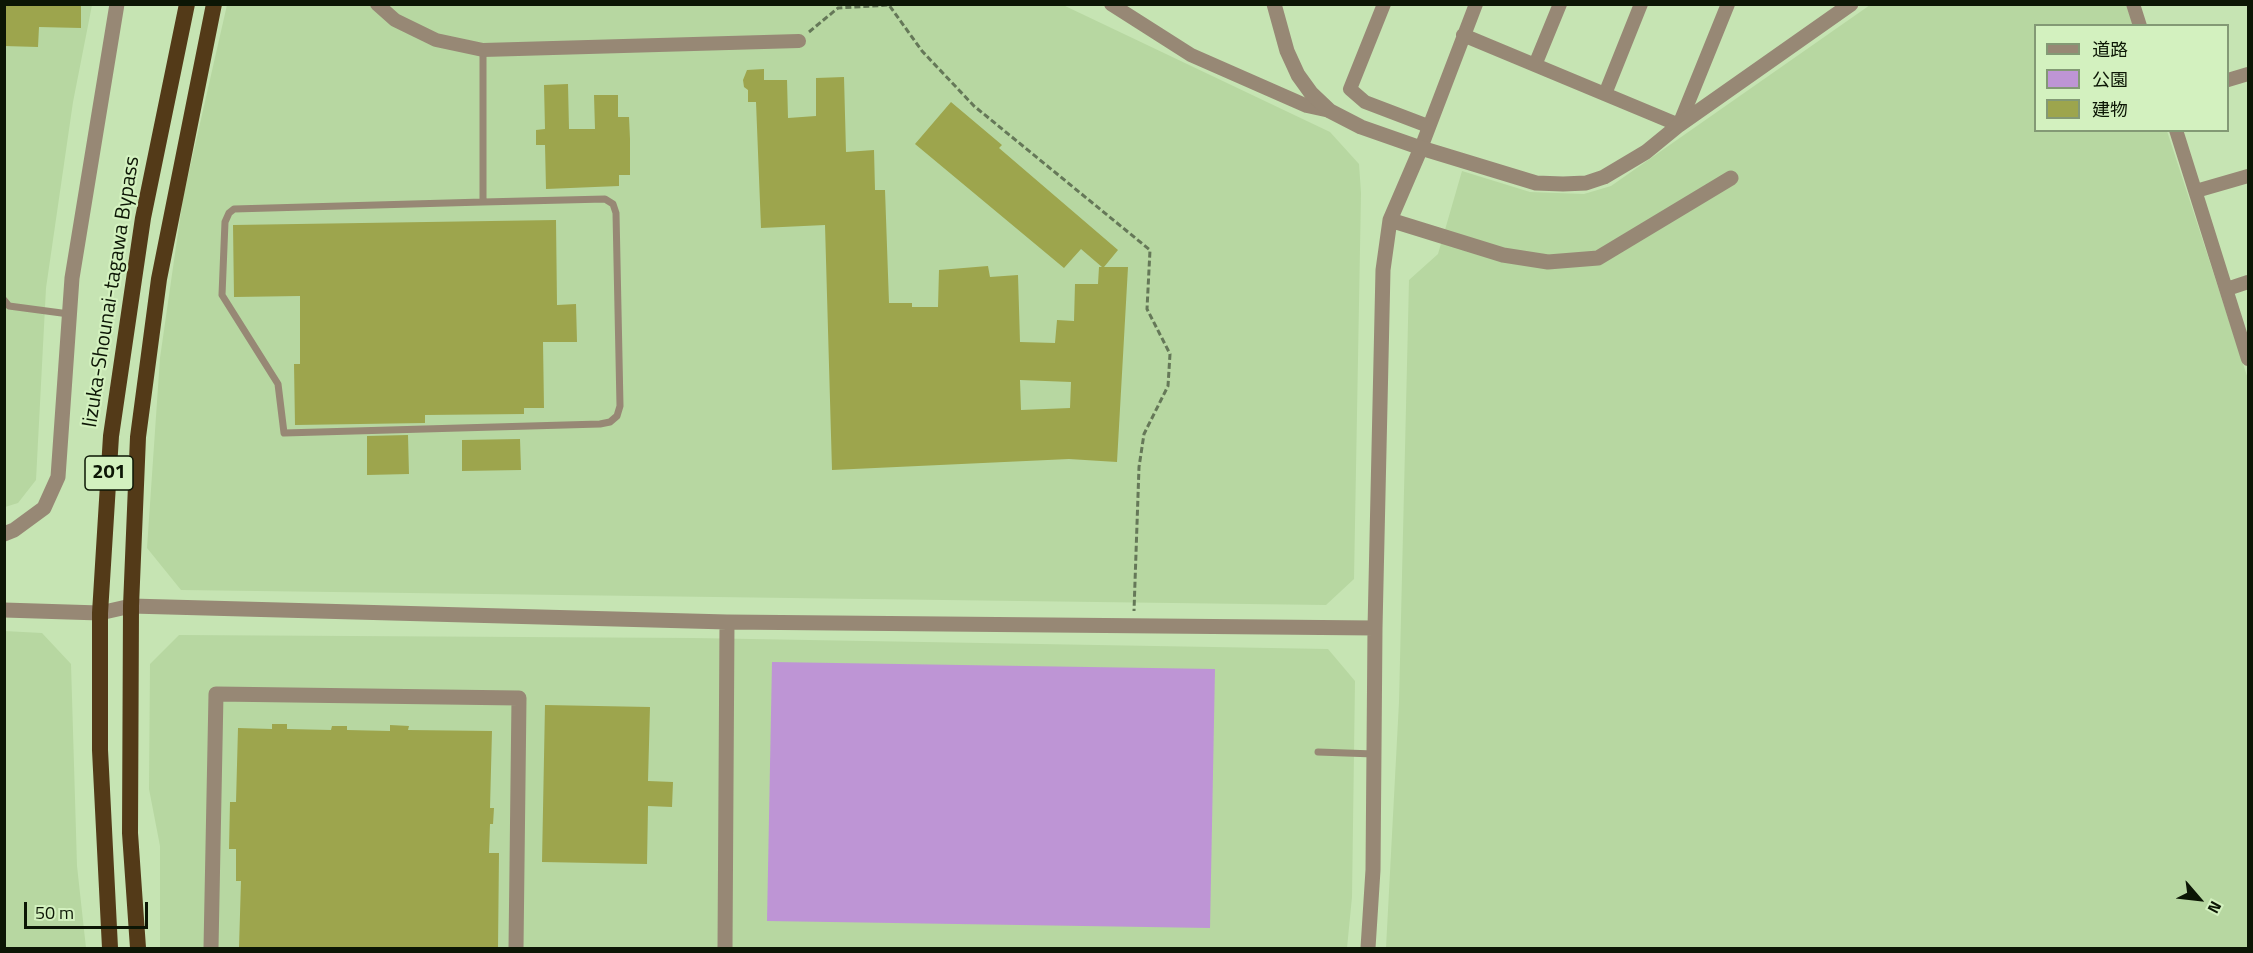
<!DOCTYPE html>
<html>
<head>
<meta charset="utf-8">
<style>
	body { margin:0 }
	#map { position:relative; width:2253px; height:953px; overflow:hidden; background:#c6e4b3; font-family:"Titillium Web","Noto Sans JP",sans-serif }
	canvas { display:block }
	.frame { position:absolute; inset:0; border:6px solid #0c1605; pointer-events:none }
	.legend { position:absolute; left:2034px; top:24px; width:195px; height:108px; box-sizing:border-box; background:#d3f1bf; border:2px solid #839975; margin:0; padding:8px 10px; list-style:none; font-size:18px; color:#0c1605 }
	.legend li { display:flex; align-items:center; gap:12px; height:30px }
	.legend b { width:30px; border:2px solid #839975 }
	.north { position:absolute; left:2169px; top:869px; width:60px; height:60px; -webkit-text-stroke:4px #d3f1bf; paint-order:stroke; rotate:118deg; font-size:16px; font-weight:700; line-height:24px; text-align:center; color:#0c1605 }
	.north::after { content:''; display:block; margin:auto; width:21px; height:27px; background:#0c1605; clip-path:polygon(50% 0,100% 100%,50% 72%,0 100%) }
	.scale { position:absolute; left:24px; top:902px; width:124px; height:27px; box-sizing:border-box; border:3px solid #0c1605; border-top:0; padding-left:8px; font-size:18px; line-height:21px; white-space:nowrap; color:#0c1605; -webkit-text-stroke:4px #d3f1bf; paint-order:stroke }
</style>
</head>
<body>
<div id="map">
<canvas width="2253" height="953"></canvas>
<div class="frame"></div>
<ul class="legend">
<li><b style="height:8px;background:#978875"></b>道路</li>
<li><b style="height:16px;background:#be95d5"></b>公園</li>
<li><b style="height:16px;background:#9da54d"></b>建物</li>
</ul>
<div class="north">N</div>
<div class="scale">50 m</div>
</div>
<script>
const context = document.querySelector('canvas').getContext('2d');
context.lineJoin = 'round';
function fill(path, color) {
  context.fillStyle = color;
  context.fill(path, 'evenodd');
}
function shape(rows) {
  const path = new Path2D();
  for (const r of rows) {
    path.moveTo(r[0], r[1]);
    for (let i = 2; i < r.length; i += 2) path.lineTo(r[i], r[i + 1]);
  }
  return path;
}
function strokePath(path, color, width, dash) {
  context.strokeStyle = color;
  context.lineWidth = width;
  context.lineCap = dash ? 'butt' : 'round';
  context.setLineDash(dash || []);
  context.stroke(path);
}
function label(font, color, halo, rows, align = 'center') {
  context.font = font + ' "Titillium Web",sans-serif';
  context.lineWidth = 4.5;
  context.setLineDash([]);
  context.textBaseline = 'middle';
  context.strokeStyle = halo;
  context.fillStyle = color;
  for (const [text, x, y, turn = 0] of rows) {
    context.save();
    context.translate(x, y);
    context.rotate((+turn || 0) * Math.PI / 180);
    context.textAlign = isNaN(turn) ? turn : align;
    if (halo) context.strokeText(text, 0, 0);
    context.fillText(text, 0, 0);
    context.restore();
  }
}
fill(shape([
	[5,5,92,5,73,102,46,288,36,480,18,503,5,507],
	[227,5,1063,5,1330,132,1359,164,1361,193,1354,579,1326,605,181,590,147,548,160,358,183,198],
	[1870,5,2126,5,2133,25,2036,26,2036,130,2167,131,2248,379,2248,948,1386,948,1399,702,1409,280,1438,254,1462,171,1530,192,1584,194,1611,186],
	[4,631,42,633,71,664,77,866,86,948,5,948],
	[179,635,693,638,1328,649,1355,681,1352,897,1347,948,160,948,160,846,149,789,150,664]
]), '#b7d7a1');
fill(shape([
	[772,662,1215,669,1210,928,767,921]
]), '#be95d5');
fill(shape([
	[4,4,81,4,81,28,39,27,38,47,4,46],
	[764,69,764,80,787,80,788,118,816,116,816,78,844,77,846,152,874,150,875,190,885,190,889,303,912,303,912,307,938,307,939,270,988,266,990,277,1018,275,1020,342,1055,343,1057,320,1074,321,1075,284,1098,284,1099,267,1102,267,1081,249,1064,268,915,144,951,102,1002,145,999,148,1118,250,1104,267,1128,267,1117,462,1069,459,832,470,825,225,761,228,756,102,748,102,748,90,744,87,743,80,747,70],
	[1020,380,1071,382,1070,408,1021,410],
	[568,84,569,129,595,129,594,95,618,95,618,117,629,117,630,139,630,175,619,175,619,186,546,189,545,145,536,145,536,130,545,129,544,85],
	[556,220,557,305,576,304,577,342,543,342,544,408,524,408,524,414,425,415,425,423,295,425,294,364,300,364,300,296,234,297,233,225],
	[408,435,409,474,367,475,367,436],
	[520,439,521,470,462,471,462,440],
	[545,705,650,707,648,781,673,782,672,807,648,806,647,864,542,862],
	[272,724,287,724,287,729,331,730,332,726,347,726,347,730,390,731,390,725,409,726,408,730,492,731,490,808,494,808,493,824,490,824,489,853,499,853,498,948,239,948,241,881,236,881,236,849,229,849,230,802,236,802,238,728,272,729]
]), '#9da54d');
strokePath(shape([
	[809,32,838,8,889,5,922,51,974,106,1150,250,1147,309,1170,354,1168,386,1144,434,1139,467,1134,611]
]), '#657858', 3, [6, 3]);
strokePath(shape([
	[483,202,234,209,229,213,225,222,222,295,278,384,284,433,600,424,610,422,617,416,620,406,616,213,613,204,605,199,483,202,483,50],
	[4,300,9,306,69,314],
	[1318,752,1374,754]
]), '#978875', 7);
strokePath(shape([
	[377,4,395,20,436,40,483,50,799,41],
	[1111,4,1191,55,1307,106,1330,111],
	[1384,4,1350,89,1365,102,1428,126],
	[2133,4,2140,26],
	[1463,35,1679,125,1728,4],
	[1535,65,1560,4],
	[2228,80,2248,74],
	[1605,94,1641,4],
	[2176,130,2248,359],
	[1421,148,1476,4],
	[2196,191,2248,176],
	[2227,289,2248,282]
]), '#978875', 14);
strokePath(shape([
	[1274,4,1287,51,1298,75,1311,93,1330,111,1361,127,1421,148,1536,183,1563,184,1586,183,1604,177,1646,152,1679,125,1851,4],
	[1390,220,1503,255,1548,262,1598,258,1731,178],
	[4,534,14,530,44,508,58,477,72,278,117,4],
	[4,610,100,613,131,606,727,622,1375,628],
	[211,948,216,694,519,698,516,948],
	[725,948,727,622],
	[1368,948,1373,870,1375,628,1383,270,1390,220,1421,148]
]), '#978875', 15);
strokePath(shape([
	[110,948,100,750,100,613,111,436,143,218,187,4],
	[138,948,130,833,131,606,138,437,159,279,214,4]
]), '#533a18', 16);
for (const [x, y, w] of [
	[109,473,48]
]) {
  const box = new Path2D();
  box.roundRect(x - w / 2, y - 17, w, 34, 4.5);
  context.fillStyle = '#d3f1bf';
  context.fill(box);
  strokePath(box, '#0c1605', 1.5);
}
label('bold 20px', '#0c1605', null, [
	["201",109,473]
]);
label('21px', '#0c1605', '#d3f1bf', [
	["Iizuka-Shounai-tagawa Bypass",112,292,-81]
]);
</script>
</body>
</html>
